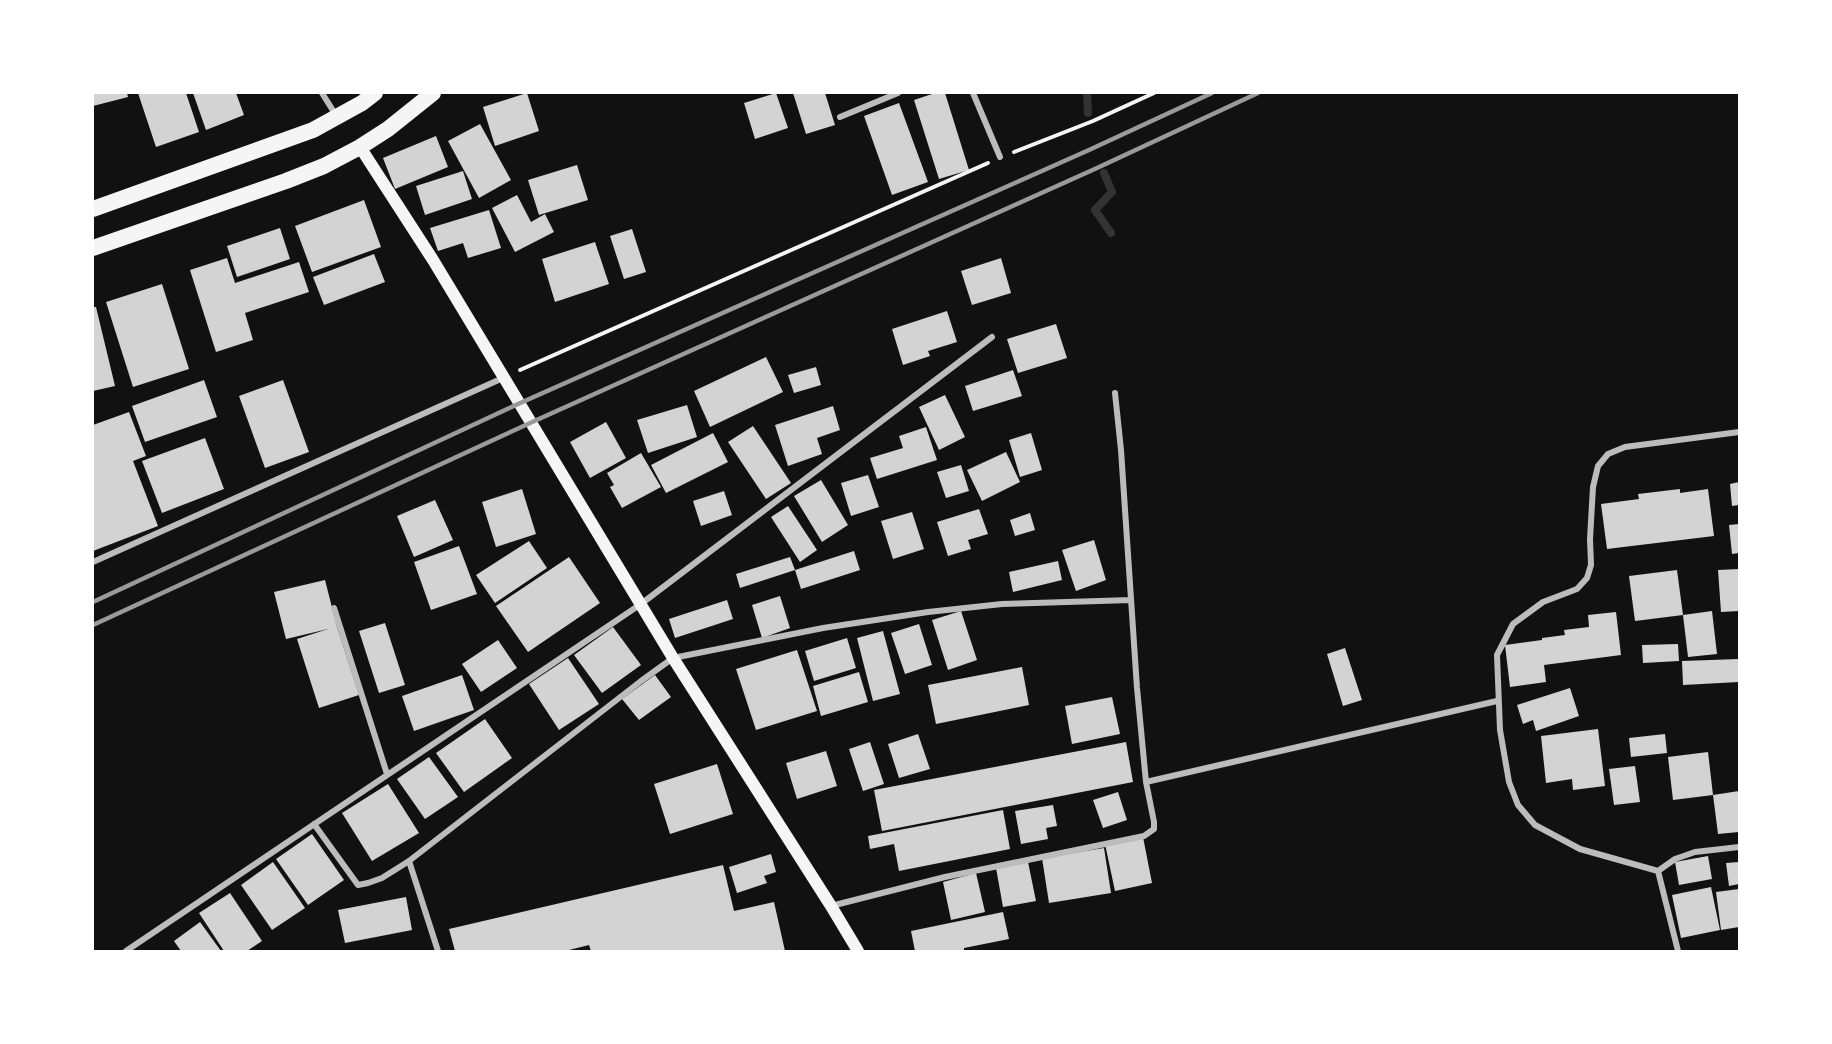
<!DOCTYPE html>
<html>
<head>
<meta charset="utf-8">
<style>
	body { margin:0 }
	#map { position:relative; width:1832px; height:1044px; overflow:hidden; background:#111; font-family:"Golos Text",sans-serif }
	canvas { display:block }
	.frame { position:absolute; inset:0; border:94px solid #fff; pointer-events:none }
</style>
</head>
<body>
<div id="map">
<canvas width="1832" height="1044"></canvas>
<div class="frame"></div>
</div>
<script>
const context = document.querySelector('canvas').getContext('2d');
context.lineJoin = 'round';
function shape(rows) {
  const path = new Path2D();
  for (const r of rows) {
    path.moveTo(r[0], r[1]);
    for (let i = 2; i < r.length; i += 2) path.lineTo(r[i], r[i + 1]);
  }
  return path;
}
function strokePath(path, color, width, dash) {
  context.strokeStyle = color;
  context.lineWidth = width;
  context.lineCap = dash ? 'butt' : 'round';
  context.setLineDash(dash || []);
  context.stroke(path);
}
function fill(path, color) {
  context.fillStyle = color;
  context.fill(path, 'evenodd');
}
strokePath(shape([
	[1087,93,1088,113],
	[1104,173,1112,192,1095,210,1111,233]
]), '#333', 8);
fill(shape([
	[93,93,127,93,128,97,93,106],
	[138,93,186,93,199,132,156,147],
	[193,93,236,93,244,115,206,130],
	[527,93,539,131,495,146,483,107],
	[776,93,788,128,755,139,744,103],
	[793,93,825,93,835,125,806,134],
	[935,93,945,93,969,170,939,179,914,100],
	[899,103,928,182,892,195,864,116],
	[480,124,511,180,479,198,448,141],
	[436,136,448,167,395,189,383,158],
	[577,165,588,200,539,215,528,180],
	[463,171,472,199,425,215,416,186],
	[517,195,531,222,545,214,554,232,515,252,492,208],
	[364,200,381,247,312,272,295,226],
	[489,210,501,248,468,258,463,243,438,251,430,228],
	[280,228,290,259,237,277,227,246],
	[632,229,646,272,624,279,610,236],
	[595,242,609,284,555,302,542,259],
	[374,254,385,282,324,305,313,277],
	[227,258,235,283,299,262,309,292,245,313,253,340,216,352,190,270],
	[1001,258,1011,293,972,305,961,271],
	[162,284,189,369,133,387,106,302],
	[93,307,96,307,115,386,93,391],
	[947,311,957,342,928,351,930,356,903,365,892,329],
	[1056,324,1067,358,1018,373,1007,339],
	[766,357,783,392,710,427,694,391],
	[816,367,821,385,794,393,788,375],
	[1013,370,1022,396,973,411,965,386],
	[204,380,217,417,145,442,132,406],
	[283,380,309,452,265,468,239,396],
	[945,395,965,437,939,450,919,407],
	[687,405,697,437,648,453,637,420],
	[833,406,840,430,817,438,822,454,788,466,775,425],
	[129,412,146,456,133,461,158,526,93,551,93,425],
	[606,422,626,458,590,478,570,442],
	[753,426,791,483,766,499,728,442],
	[926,427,937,460,877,479,870,458,903,448,899,436],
	[713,433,728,462,666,493,651,465],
	[1031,433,1042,470,1020,477,1009,440],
	[205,438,224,489,162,513,142,461],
	[1006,452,1020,482,982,501,967,470],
	[641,453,661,487,622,508,610,487,614,485,607,473],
	[961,465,969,491,946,498,937,472],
	[868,475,879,507,851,516,841,483],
	[821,480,848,525,822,542,794,496],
	[1739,482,1739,505,1732,506,1730,484],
	[522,489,536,534,496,547,482,502],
	[1680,489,1680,493,1708,489,1714,536,1607,549,1601,504,1639,499,1638,494],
	[724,491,732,515,701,526,693,501],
	[435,500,453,540,414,557,397,516],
	[788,506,817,550,800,562,771,517],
	[979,509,988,534,968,540,971,549,948,556,937,522],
	[912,512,924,549,893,559,881,521],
	[1030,513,1035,530,1015,536,1010,520],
	[1739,524,1739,553,1732,554,1729,525],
	[1094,540,1106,580,1076,591,1062,550],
	[529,541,547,568,495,603,476,575],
	[459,546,477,594,431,610,414,562],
	[854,551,860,570,801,589,795,570],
	[569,557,600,603,528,652,496,606],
	[790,557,795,570,740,588,736,574],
	[1058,561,1062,580,1013,592,1009,572],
	[1739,569,1739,611,1721,612,1718,570],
	[1677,570,1683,615,1635,621,1629,576],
	[325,580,337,627,359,695,319,708,297,639,328,629,286,639,274,592],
	[780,596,790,628,762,638,752,605],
	[727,600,733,619,675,638,669,619],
	[961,611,977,660,948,670,932,620],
	[1712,611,1717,654,1688,657,1683,615],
	[1616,612,1621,655,1544,665,1546,682,1510,687,1505,645,1542,640,1542,638,1565,635,1564,630,1589,627,1588,615],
	[385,623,405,685,379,693,359,631],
	[919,624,932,665,905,674,891,633],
	[613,627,641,665,602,693,574,655],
	[883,631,900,694,873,701,857,638],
	[847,638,856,668,814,681,805,651],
	[498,640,517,668,481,692,462,664],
	[1678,644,1679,661,1643,663,1642,645],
	[1345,648,1362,700,1343,706,1327,654],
	[797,650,817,711,756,730,736,669],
	[568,658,599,704,559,730,529,684],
	[1739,659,1739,682,1683,685,1682,661],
	[1022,667,1029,705,936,724,928,685],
	[859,672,868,702,821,716,813,686],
	[462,675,474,710,414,731,402,696],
	[655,675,671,697,639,720,622,699],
	[1570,688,1579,716,1536,731,1533,720,1523,724,1517,705],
	[1112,697,1120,734,1072,744,1065,706],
	[485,719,512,758,464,792,436,753],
	[1598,729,1605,786,1573,790,1572,779,1546,783,1541,736],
	[918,734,930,769,899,778,888,744],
	[1665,734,1667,753,1631,757,1629,738],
	[870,742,884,784,863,791,849,749],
	[1126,742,1133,782,882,831,874,790],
	[826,751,837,786,797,799,786,763],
	[1708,752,1713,795,1739,791,1739,832,1718,834,1713,795,1673,800,1668,757],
	[429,757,458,797,425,819,397,779],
	[717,764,733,814,670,834,654,784],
	[1635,766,1640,802,1614,805,1609,769],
	[388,784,419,833,372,861,342,813],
	[1118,792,1127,820,1103,828,1093,800],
	[1053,805,1057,826,1046,828,1048,839,1021,844,1015,811],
	[1003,810,1010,849,899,871,894,844,870,849,868,836],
	[312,834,344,880,308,905,276,859],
	[1143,837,1152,883,1115,891,1105,844],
	[1104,848,1111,893,1049,903,1042,858],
	[771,854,776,872,764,876,767,883,737,893,729,867],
	[1708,856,1712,879,1679,885,1675,862],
	[273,862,305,908,272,930,241,885],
	[1028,862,1036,901,1003,907,996,868],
	[1739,862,1739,884,1729,886,1726,863],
	[723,865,734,911,774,902,785,951,591,951,589,945,565,951,455,951,449,929],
	[976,873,985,912,951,920,943,882],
	[1711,887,1720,930,1681,938,1672,895],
	[1739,889,1739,927,1721,930,1716,892],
	[230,893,262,941,247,951,224,951,199,913],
	[406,897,412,930,345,943,338,910],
	[1003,912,1009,939,964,948,964,951,915,951,911,931],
	[200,922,221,951,181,951,174,941]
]), '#d3d3d3');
strokePath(shape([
	[1014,152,1093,121,1154,93],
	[520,370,988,163]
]), '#f5f5f5', 4);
strokePath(shape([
	[322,93,337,117],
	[973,93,1000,157],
	[840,117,898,93],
	[93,562,503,378],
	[334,608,387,774],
	[1146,782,1497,701],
	[314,824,358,885,368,883,382,878,409,861,641,681,673,658,823,628,928,612,1002,604,1131,600],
	[409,861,438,951],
	[1658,871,1580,849,1535,825,1518,805,1509,782,1500,730,1497,655,1513,624,1543,602,1577,589,1587,578,1591,565,1590,539,1593,487,1598,466,1608,454,1625,447,1739,432],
	[1658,871,1675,859,1695,852,1739,847],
	[1658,871,1678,951],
	[831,906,945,877,1144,836,1154,829,1154,822,1146,782,1137,688,1121,450,1115,393],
	[126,951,641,604,992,337]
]), '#bcbcbc', 6);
strokePath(shape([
	[360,147,433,260,673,658,831,906,858,951]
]), '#f5f5f5', 12);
strokePath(shape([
	[93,209,313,130,362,103,375,93],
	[93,248,286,181,324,166,360,147,388,129,433,93]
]), '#f5f5f5', 16);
strokePath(shape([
	[93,602,518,404,1089,150,1212,93],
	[93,625,530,423,1097,168,1258,93]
]), '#9a9a9a', 4.5);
</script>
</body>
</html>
